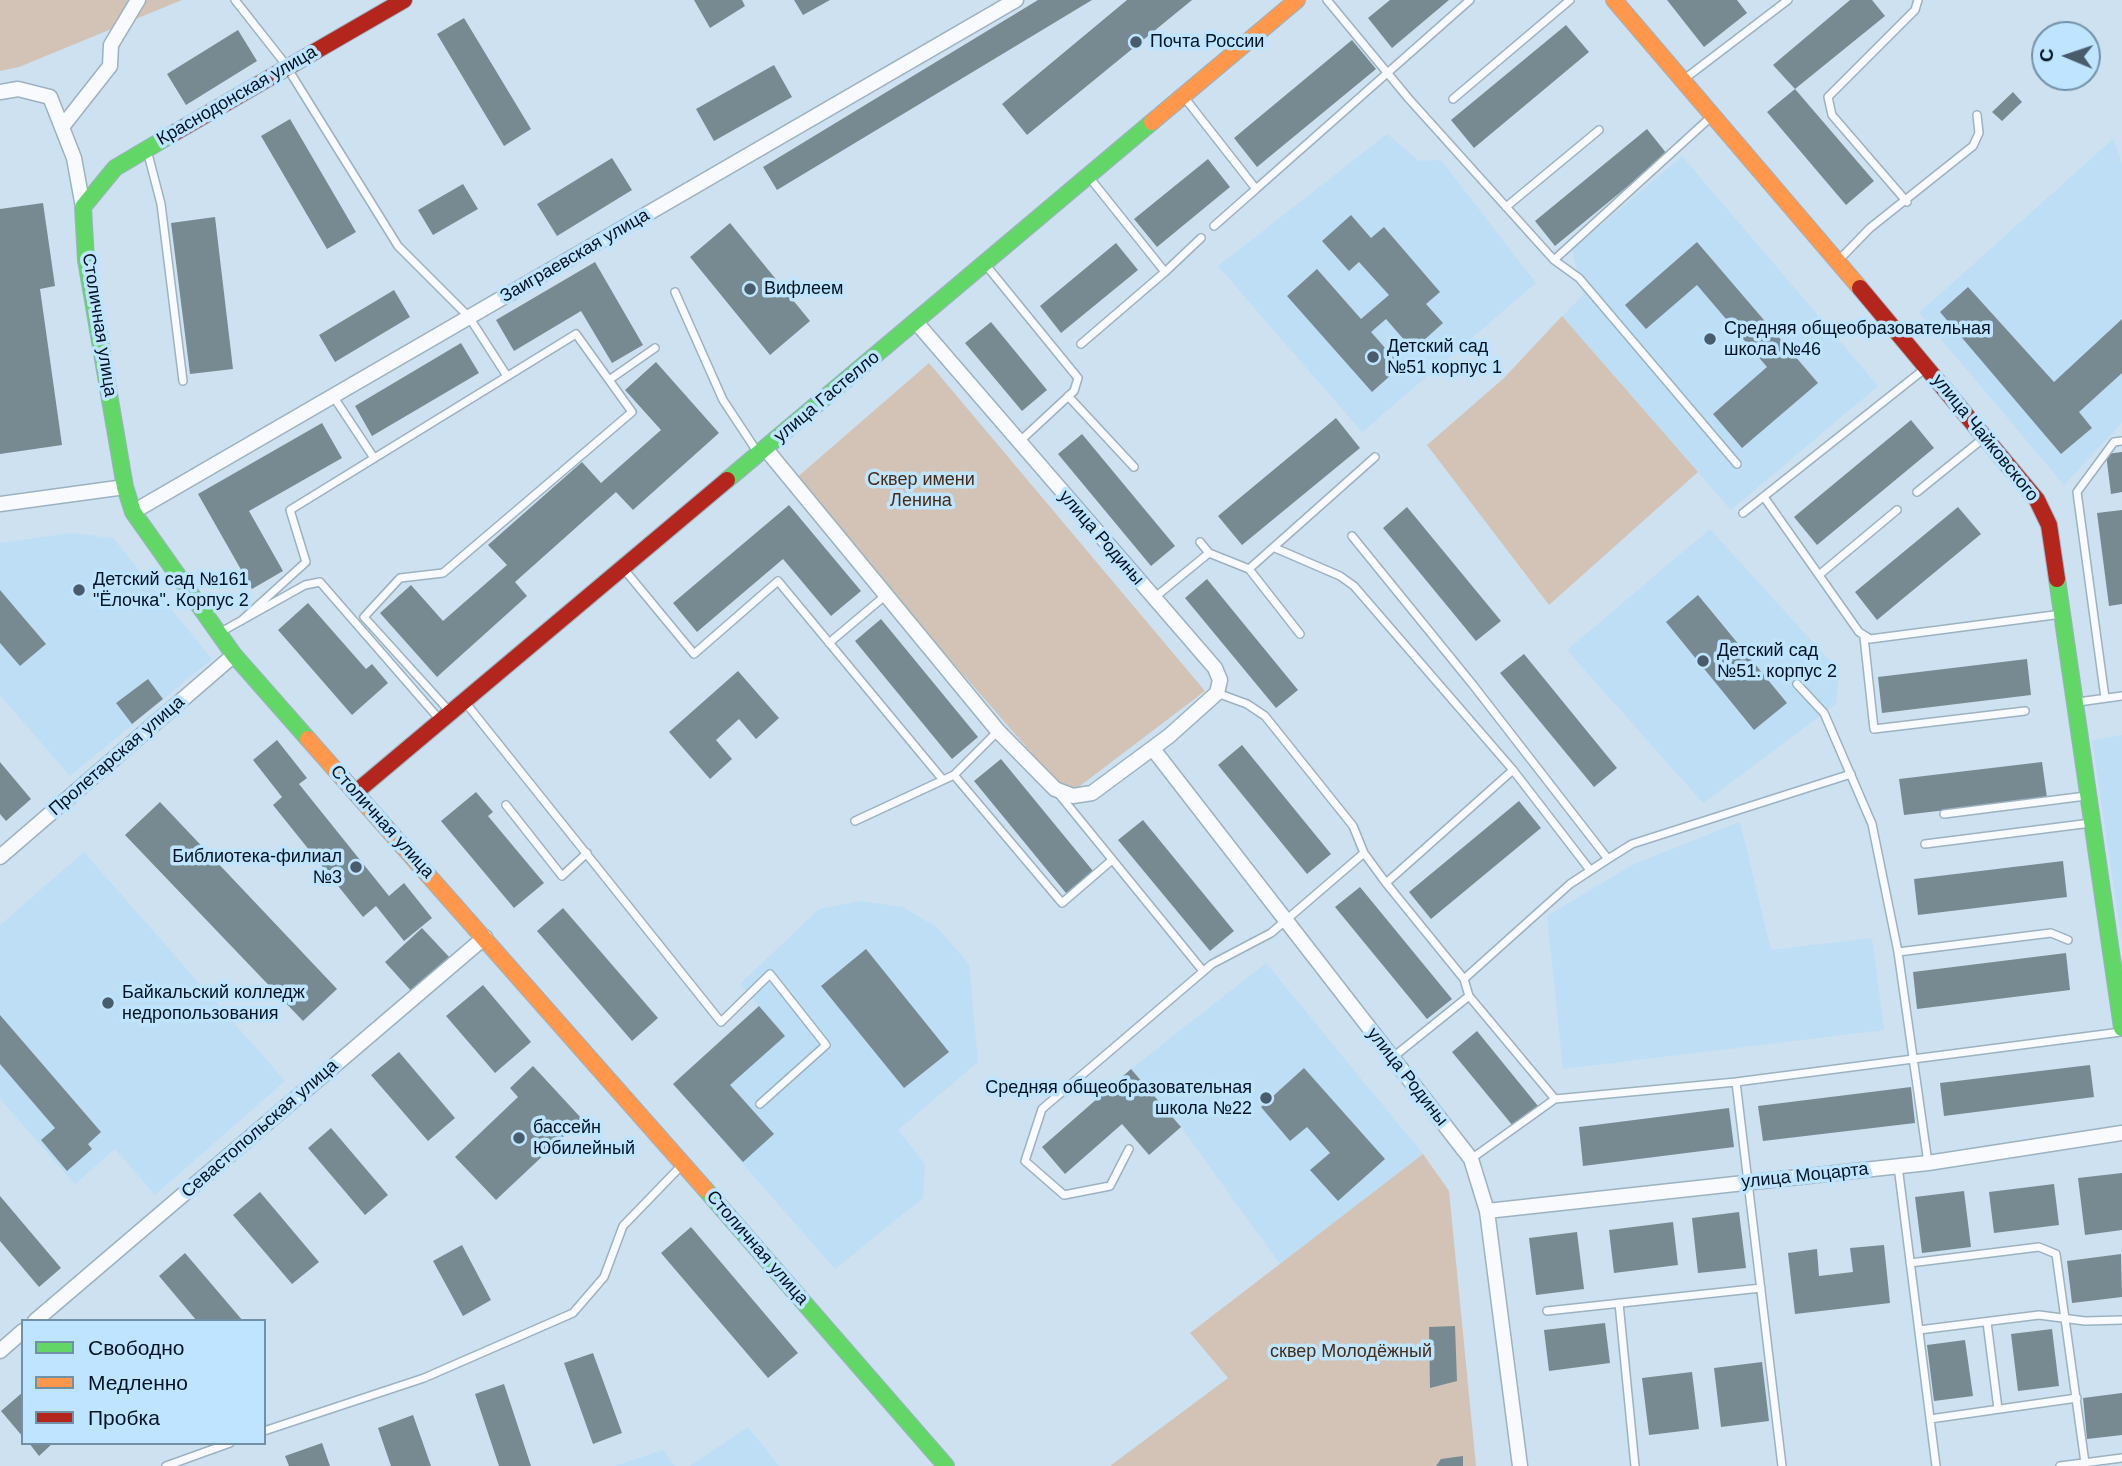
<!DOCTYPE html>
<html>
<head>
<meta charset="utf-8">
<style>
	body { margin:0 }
	#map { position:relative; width:2122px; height:1466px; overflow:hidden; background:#cde1f0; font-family:Arial,sans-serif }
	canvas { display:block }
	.legend { position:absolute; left:21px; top:1319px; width:245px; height:126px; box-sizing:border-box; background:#bee4ff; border:2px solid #7291a7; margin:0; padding:9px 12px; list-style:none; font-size:21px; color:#001423 }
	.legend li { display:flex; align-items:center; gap:14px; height:35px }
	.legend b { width:35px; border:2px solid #7291a7 }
	.north { position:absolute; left:2031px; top:21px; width:70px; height:70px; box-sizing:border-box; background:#bee4ff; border:2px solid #7291a7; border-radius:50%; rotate:272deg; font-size:19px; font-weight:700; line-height:28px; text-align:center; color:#001423 }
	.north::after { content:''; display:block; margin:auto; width:24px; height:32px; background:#485c6b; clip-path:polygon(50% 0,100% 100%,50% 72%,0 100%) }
</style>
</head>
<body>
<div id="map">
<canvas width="2122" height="1466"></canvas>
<ul class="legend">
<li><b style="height:9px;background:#63d668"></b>Свободно</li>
<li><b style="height:9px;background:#ff974d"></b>Медленно</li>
<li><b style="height:9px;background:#b3261e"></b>Пробка</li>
</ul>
<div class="north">С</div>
</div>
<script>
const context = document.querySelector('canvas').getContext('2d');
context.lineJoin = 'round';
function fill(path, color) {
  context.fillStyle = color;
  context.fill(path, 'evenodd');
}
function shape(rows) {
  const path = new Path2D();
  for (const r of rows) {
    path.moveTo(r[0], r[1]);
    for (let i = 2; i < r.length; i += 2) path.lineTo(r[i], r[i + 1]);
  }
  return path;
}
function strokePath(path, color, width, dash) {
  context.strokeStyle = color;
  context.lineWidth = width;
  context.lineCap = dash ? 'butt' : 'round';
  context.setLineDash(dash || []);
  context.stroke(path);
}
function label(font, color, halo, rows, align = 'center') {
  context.font = font + ' Arial,sans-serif';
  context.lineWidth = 7;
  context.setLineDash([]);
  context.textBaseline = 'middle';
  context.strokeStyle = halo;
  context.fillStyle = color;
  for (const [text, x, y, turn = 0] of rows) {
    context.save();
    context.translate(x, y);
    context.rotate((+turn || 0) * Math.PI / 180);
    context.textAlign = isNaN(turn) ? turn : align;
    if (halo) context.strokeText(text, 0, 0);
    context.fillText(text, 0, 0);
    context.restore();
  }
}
fill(shape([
	[1387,134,1419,161,1441,160,1536,283,1362,432,1218,266],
	[2113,139,2122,163,2122,423,2064,485,1919,313],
	[1682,156,1878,386,1731,510,1562,316,1583,295,1572,250],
	[1710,529,1839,671,1836,704,1703,803,1567,650],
	[72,533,113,538,212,659,70,776,0,695,0,543],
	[2122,735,2122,942,2092,740],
	[1740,822,1771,950,1872,938,1884,1030,1563,1069,1547,916,1632,865],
	[84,852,285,1081,155,1195,115,1149,75,1184,0,1099,0,925],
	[861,901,903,907,938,928,969,964,978,1062,898,1130,925,1164,923,1198,835,1269,673,1084,759,1006,740,984,819,909],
	[1266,963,1423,1154,1280,1264,1181,1127,1131,1069],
	[748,1427,779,1466,690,1466],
	[663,1450,675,1466,615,1466]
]), '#bedef5');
fill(shape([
	[0,0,182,0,19,67,0,71],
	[1562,316,1698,472,1549,605,1427,445,1504,378],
	[929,363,1205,691,1068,795,794,480],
	[1423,1154,1449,1191,1476,1466,1110,1466,1228,1378,1190,1333]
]), '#d3c3b6');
fill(shape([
	[694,0,742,0,745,6,710,28],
	[794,0,830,0,803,15],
	[1038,0,1092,0,777,190,763,167],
	[1127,0,1192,0,1027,135,1002,104],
	[1390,0,1449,0,1392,48,1368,18],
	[1667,0,1737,0,1747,13,1704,47],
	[1850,0,1872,0,1885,16,1795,89,1773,65],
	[464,18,531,129,504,146,437,34],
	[1566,25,1589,52,1474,148,1451,120],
	[238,30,257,61,186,105,167,74],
	[1352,40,1376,69,1257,167,1234,138],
	[774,65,792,97,714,141,696,109],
	[1795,89,1874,181,1846,205,1767,112],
	[2013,92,2022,102,2002,121,1992,112],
	[290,119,356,232,327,249,261,136],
	[1647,129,1667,154,1555,246,1535,221],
	[612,158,632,190,557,236,537,204],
	[1208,159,1230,187,1157,247,1134,219],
	[463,184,478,209,433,235,418,210],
	[43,203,55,286,40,289,62,445,0,454,0,209],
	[1351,215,1371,238,1384,227,1440,292,1426,304,1443,323,1413,350,1386,319,1371,332,1401,366,1372,392,1287,296,1317,269,1361,319,1389,295,1359,262,1349,271,1322,241],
	[215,217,233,369,190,374,171,223],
	[730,223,810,321,770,355,690,257],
	[1697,242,1818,383,1742,448,1713,414,1767,367,1697,285,1646,329,1625,305],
	[1116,243,1138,270,1061,333,1040,306],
	[595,262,643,345,612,363,581,311,514,351,496,320],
	[1968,287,2054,382,2122,319,2122,373,2079,412,2092,428,2061,454,1940,312],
	[394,290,410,317,335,362,319,335],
	[991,322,1047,390,1022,411,965,343],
	[461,343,479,373,372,436,355,406],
	[656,362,719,433,633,510,616,492,515,582,527,596,437,677,380,613,411,585,443,621,507,565,488,545,582,462,601,483,661,430,625,390],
	[1336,418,1360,448,1242,545,1218,516],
	[1911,420,1934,448,1817,545,1794,517],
	[322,423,342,458,249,511,283,571,252,589,198,494],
	[1082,434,1175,546,1151,566,1058,454],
	[2122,452,2122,492,2111,494,2106,454],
	[789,505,861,591,831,616,783,559,697,632,673,603],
	[1407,507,1501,621,1476,641,1383,528],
	[1958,507,1981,534,1877,620,1855,592],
	[2122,510,2122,604,2109,606,2097,513],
	[1207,579,1298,690,1276,708,1185,598],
	[0,590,46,644,20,666,0,643],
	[1698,595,1787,703,1754,730,1666,622],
	[308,603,366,669,372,664,388,683,352,715,278,630],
	[881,619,978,737,952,759,855,641],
	[1524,654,1617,768,1594,787,1500,673],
	[2027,659,2031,695,1882,713,1878,677],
	[738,671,779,718,756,739,739,719,716,740,732,759,710,779,669,732],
	[148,679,163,699,132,724,116,703],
	[277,740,307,778,299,784,389,896,404,883,432,918,404,941,376,906,363,917,273,805,282,797,253,760],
	[1242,745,1331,854,1307,874,1218,765],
	[1001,759,1093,871,1066,893,974,781],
	[0,762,31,799,6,821,0,814],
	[2042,762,2047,798,1904,815,1899,779],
	[476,792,493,812,488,816,544,883,514,908,441,821],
	[1519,801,1541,828,1431,919,1409,892],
	[160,802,337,989,303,1021,125,835],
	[1143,820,1234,931,1210,951,1118,840],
	[2063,861,2067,897,1918,915,1914,879],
	[1360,887,1452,999,1427,1019,1335,907],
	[563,908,658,1018,632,1041,537,931],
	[422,928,451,959,414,994,385,962],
	[866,949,949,1052,904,1088,821,986],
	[2066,953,2070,990,1917,1009,1913,972],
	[483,985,531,1042,495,1073,446,1016],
	[759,1006,785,1036,730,1085,774,1134,743,1162,673,1084],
	[0,1015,101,1132,88,1144,92,1149,67,1171,41,1140,55,1128,0,1064],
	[1477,1031,1538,1106,1513,1126,1452,1052],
	[399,1052,455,1118,428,1141,371,1075],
	[2090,1065,2094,1097,1944,1116,1940,1083],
	[533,1066,582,1119,496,1200,455,1157,518,1097,510,1088],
	[1304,1068,1385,1159,1338,1201,1310,1170,1330,1153,1307,1127,1290,1141,1261,1107],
	[1131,1069,1181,1127,1149,1155,1122,1124,1065,1174,1042,1147],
	[1911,1087,1915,1123,1763,1141,1758,1106],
	[1729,1108,1734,1147,1583,1166,1579,1127],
	[331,1128,388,1195,365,1215,308,1148],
	[2122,1173,2122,1230,2085,1235,2078,1178],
	[2054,1184,2059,1225,1994,1233,1989,1192],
	[1964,1191,1971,1247,1922,1253,1915,1197],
	[260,1192,319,1262,292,1284,233,1215],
	[0,1196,61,1268,39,1287,0,1241],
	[1739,1212,1746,1268,1698,1273,1692,1218],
	[1673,1222,1678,1265,1614,1273,1609,1230],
	[691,1227,798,1353,768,1378,661,1253],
	[1577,1232,1584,1289,1536,1295,1529,1238],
	[462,1245,491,1300,463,1316,433,1261],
	[1884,1245,1890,1303,1795,1314,1788,1253,1817,1249,1819,1276,1853,1272,1850,1248],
	[185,1253,243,1321,197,1321,159,1276],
	[2121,1254,2122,1297,2072,1303,2067,1261],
	[1605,1323,1610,1363,1549,1371,1544,1330],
	[1455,1326,1457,1381,1430,1388,1429,1327],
	[2052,1329,2059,1386,2018,1391,2011,1334],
	[1965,1340,1973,1396,1934,1401,1927,1345],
	[593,1353,622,1433,593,1444,564,1363],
	[1762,1362,1769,1421,1721,1427,1714,1368],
	[1692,1372,1699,1429,1649,1435,1642,1378],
	[504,1384,531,1466,499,1466,475,1394],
	[23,1392,23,1437,1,1411],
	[2122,1393,2122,1435,2087,1439,2083,1398],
	[413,1415,431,1466,391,1466,378,1428],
	[29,1443,53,1443,39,1456],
	[322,1443,330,1466,289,1466,285,1456],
	[1463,1456,1463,1466,1436,1466,1441,1459]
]), '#778a92');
const lane = shape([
	[235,0,283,61,398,246,469,317,507,376],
	[1327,0,1409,99,1554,260,1579,278,1737,464],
	[1683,80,1788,0],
	[1184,97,1256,189,1470,0],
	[1453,99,1570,0],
	[147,150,161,204,183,381],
	[1089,177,1165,272,1201,238],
	[1907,202,1832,115,1828,97,1915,10,1918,0],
	[1506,207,1599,130],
	[1214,226,1256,189],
	[1554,260,1712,116],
	[1838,261,1870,228,1973,146,1979,133,1977,115],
	[985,264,1078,378,1074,391,1019,442],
	[675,292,723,400,758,453],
	[1081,344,1165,272],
	[609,380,655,348],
	[333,396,374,458],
	[1068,396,1134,467],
	[1917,492,1985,437],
	[1764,497,1859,632,1870,639,2062,614],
	[1743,513,1927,367],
	[1352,536,1473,685,1608,859],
	[1200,542,1209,553,1249,569,1300,634],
	[623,568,694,654,778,581,943,780],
	[1249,569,1375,457],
	[1819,575,1897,510],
	[1154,598,1209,553],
	[241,621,306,562,290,510,576,334,632,412,443,573,400,578,364,617,450,712],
	[219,633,305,585,320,582,440,720],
	[1864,637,1874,729,2025,711],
	[829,643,886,595],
	[1797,684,1824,713,1872,824,1898,952,1928,1163],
	[1217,693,1247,704,1265,716,1353,826,1364,853,1386,883,1513,770,1354,586,1340,576,1275,548],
	[2105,698,2077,492,2114,442,2122,441],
	[465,702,721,1022,770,974,826,1045,760,1104],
	[2078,702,2122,696],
	[998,731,954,775,1062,903,1112,860],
	[1513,770,1590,870],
	[1058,793,1203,971],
	[506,805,562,876,587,853],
	[1944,814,2086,796],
	[855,821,954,775],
	[1925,844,2091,823],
	[1386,883,1464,979],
	[1898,952,2051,933,2068,940],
	[1469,996,1555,1099,1471,1159],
	[1392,1058,1469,996,1464,979,1570,884,1608,859,1632,844,1851,774],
	[1736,1082,1782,1466],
	[1555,1099,1736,1082,2121,1032],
	[1129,1149,1110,1186,1064,1195,1025,1161,1042,1109,1212,964,1271,933,1364,853],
	[1898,1166,1936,1466],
	[1910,1263,2039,1247,2056,1254,2085,1463],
	[1619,1303,1635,1466],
	[1547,1311,1761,1288],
	[1987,1322,1998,1409],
	[1919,1330,2039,1315,2085,1321,2122,1320],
	[1930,1419,2077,1398],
	[264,1431,424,1378,573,1313,604,1277,623,1226,683,1164],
	[166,1466,230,1443],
	[2060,1466,2122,1458]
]);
const street = shape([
	[0,92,18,89,50,97,74,158,83,207],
	[62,127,110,66,111,45,138,0],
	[765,448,998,731,1055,789,1073,796,1092,793,1169,736,1217,693,1220,680,1215,668,916,322],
	[0,504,125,487],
	[133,512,1016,0],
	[1153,749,1471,1159,1487,1211,1520,1466],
	[0,857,234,655],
	[1487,1211,1928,1163,2122,1133],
	[35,1321,485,937],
	[0,1351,23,1331]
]);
const fast = shape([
	[169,136,115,168,83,207,86,260,125,487,133,512,234,655,308,739],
	[727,480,1152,122],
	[2057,579,2122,1028],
	[705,1189,946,1466]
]);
const slow = shape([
	[1614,0,1860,288],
	[1152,122,1297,0],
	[308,739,705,1189]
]);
const jam = shape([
	[169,136,404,0],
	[1860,288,2037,500,2049,525,2057,579],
	[356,792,727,480]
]);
strokePath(lane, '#9cb2c1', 10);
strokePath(street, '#9cb2c1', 17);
strokePath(fast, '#9cb2c1', 18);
strokePath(slow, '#9cb2c1', 18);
strokePath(jam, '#9cb2c1', 18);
strokePath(lane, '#f8fafd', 7);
strokePath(street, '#f8fafd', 14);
strokePath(fast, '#63d668', 16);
strokePath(slow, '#ff974d', 16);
strokePath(jam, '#b3261e', 16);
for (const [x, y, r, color] of [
	[1136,42,7,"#485c6b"],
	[750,289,7,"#485c6b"],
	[1710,339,7,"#485c6b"],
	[1373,357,7,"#485c6b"],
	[79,590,7,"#485c6b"],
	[1703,661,7,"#485c6b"],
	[356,867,7,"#485c6b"],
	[108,1003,7,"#485c6b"],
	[1266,1098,7,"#485c6b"],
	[519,1138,7,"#485c6b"]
]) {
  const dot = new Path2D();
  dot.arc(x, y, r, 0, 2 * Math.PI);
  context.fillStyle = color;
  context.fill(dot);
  strokePath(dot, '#bee4ff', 2.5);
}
label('18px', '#001423', '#bee4ff', [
	["Почта России",1150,42],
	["Вифлеем",764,289],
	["Средняя общеобразовательная",1724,329],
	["школа №46",1724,350],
	["Детский сад",1387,347],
	["№51 корпус 1",1387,368],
	["Детский сад №161",93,580],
	["\"Ёлочка\". Корпус 2",93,601],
	["Детский сад",1717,651],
	["№51. корпус 2",1717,672],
	["Библиотека-филиал",342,857,"right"],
	["№3",342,878,"right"],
	["Байкальский колледж",122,993],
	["недропользования",122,1014],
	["Средняя общеобразовательная",1252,1088,"right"],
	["школа №22",1252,1109,"right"],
	["бассейн",533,1128],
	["Юбилейный",533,1149]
], 'left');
label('18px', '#001423', '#bee4ff', [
	["Краснодонская улица",237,96,-30],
	["Заиграевская улица",575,256,-30],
	["Столичная улица",99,325,81],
	["улица Гастелло",827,397,-40],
	["улица Чайковского",1985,438,51],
	["улица Родины",1101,538,49],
	["Пролетарская улица",117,756,-41],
	["Столичная улица",382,822,48],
	["улица Родины",1407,1077,52],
	["Севастопольская улица",260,1129,-41],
	["улица Моцарта",1805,1176,-6],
	["Столичная улица",757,1248,49]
]);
label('18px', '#472b13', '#bee4ff', [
	["Сквер имени",921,480],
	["Ленина",921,501],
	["сквер Молодёжный",1351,1352]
]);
</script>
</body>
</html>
